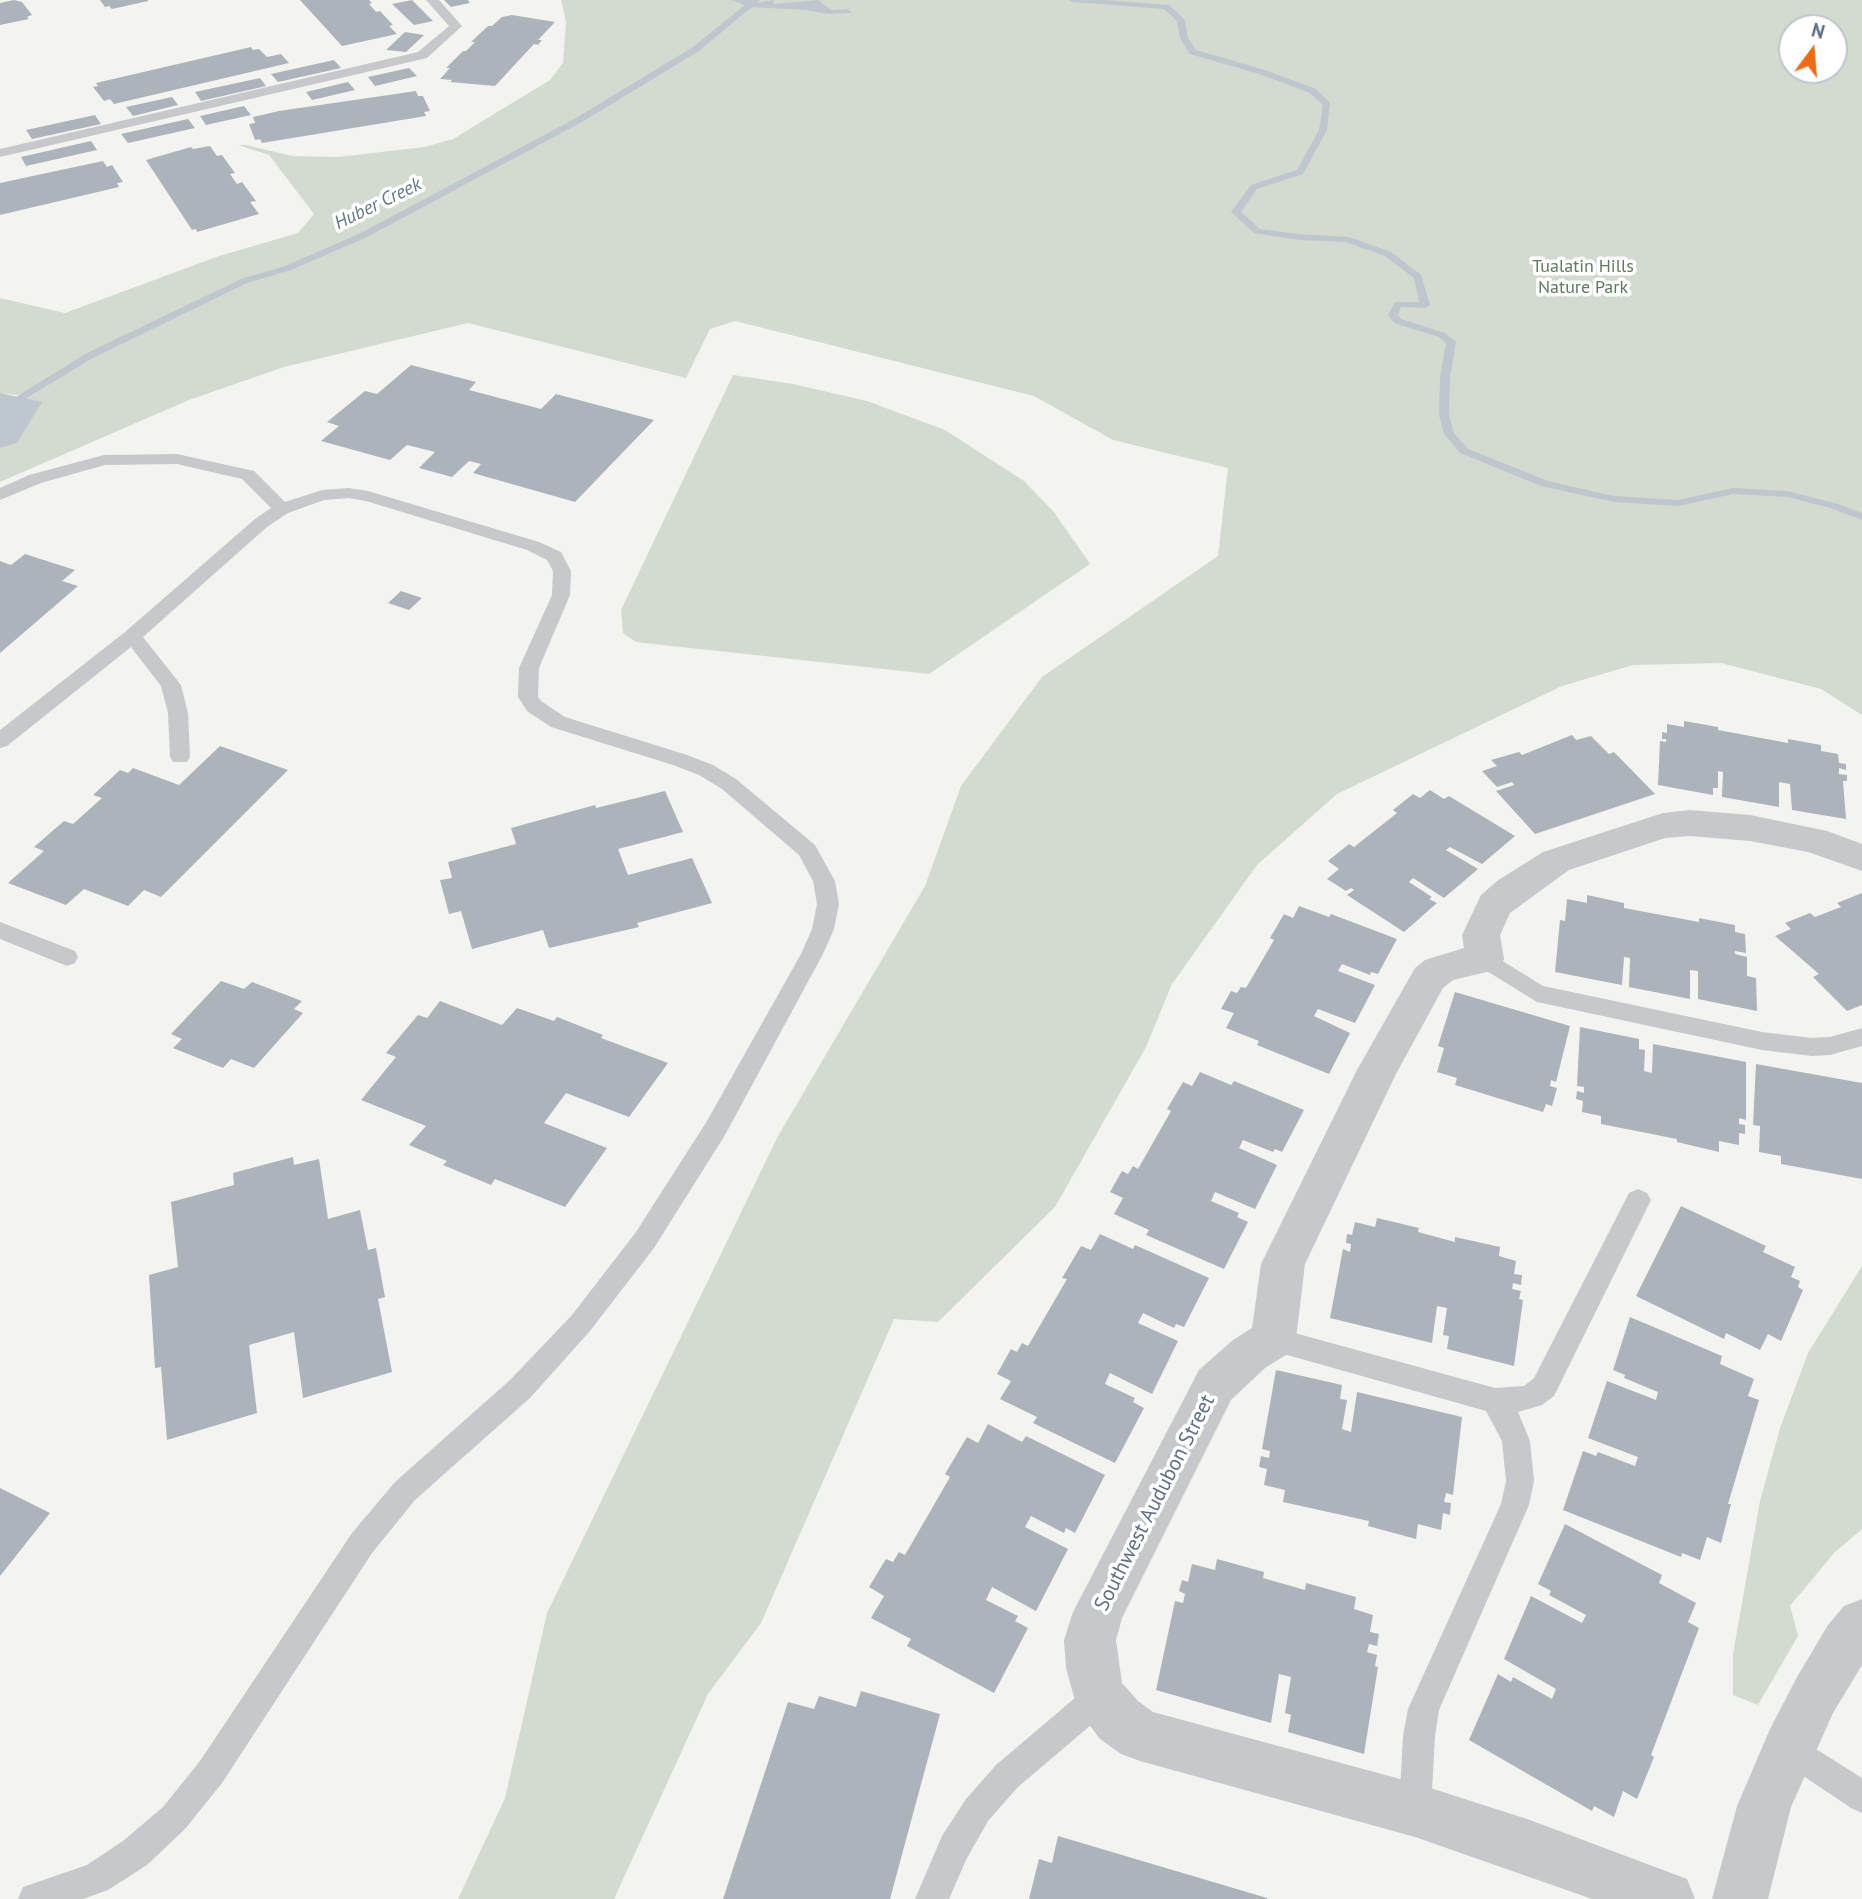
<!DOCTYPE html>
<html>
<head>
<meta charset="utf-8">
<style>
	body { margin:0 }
	#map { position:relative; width:1862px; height:1899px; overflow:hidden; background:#f3f4ef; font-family:"PT Sans",sans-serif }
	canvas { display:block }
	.north { position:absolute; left:1778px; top:14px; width:70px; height:70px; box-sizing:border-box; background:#fff; border:2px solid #bfc5cd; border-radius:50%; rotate:16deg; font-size:19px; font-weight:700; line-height:28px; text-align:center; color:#606e83 }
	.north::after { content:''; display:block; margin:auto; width:24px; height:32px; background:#ef6a14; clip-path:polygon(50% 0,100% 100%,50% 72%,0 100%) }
</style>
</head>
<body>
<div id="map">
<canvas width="1862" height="1899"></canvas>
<div class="north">N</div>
</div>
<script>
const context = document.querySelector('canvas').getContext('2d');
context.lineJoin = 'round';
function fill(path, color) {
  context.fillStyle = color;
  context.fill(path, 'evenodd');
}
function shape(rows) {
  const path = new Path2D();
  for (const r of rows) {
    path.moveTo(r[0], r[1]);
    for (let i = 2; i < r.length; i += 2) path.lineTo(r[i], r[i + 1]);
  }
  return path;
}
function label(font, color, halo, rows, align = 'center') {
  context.font = font + ' "PT Sans",sans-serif';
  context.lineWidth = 7;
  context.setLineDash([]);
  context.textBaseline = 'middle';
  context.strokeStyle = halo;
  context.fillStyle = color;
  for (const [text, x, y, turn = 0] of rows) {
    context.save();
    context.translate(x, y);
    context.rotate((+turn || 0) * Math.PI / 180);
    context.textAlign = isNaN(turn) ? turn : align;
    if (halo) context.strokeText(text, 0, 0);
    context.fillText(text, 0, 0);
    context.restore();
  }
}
fill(shape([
	[561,0,1862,0,1862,715,1821,689,1721,663,1633,665,1562,686,1337,794,1257,865,1172,984,1146,1047,1055,1207,938,1322,894,1319,761,1623,708,1694,614,1899,458,1899,505,1798,547,1613,778,1136,925,886,961,786,1042,677,1218,556,1228,468,1113,440,1034,396,735,321,710,329,686,378,468,323,284,367,189,400,0,482,0,448,17,442,24,396,0,393,0,298,65,313,219,256,298,233,314,214,269,155,238,145,246,145,292,156,338,157,424,147,453,139,550,80,563,63,566,22],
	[1792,28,1834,28,1834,70,1792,70],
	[733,375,793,384,867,401,945,430,1024,481,1054,512,1090,564,929,674,636,642,623,633,621,610],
	[1862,1266,1862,1529,1834,1553,1790,1606,1798,1636,1758,1705,1733,1695,1733,1654,1760,1501,1780,1428,1808,1353]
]), '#d3dbd0');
fill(shape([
	[731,0,755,0,758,3,773,0,775,1,772,3,775,4,818,0,831,10,848,9,852,13,828,14,806,10,750,7],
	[0,393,42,402,17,443,0,448]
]), '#bec7ce');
fill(shape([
	[751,0,760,0,699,51,582,122,367,237,291,270,247,283,93,358,0,414,0,407,85,354,241,279,285,266,361,233,576,118,693,47,751,0],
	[1069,0,1103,0,1169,5,1185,20,1188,38,1196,50,1265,70,1316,89,1330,103,1327,130,1303,174,1257,189,1241,212,1260,229,1299,234,1349,237,1391,252,1421,275,1430,305,1425,308,1401,307,1398,315,1401,319,1445,333,1456,342,1450,377,1449,415,1454,433,1468,449,1548,481,1614,496,1678,500,1733,488,1787,491,1838,504,1862,513,1862,520,1830,508,1787,497,1733,494,1678,506,1614,502,1541,486,1460,453,1444,434,1439,415,1440,377,1446,343,1439,337,1394,323,1388,315,1395,302,1419,302,1414,278,1385,256,1345,242,1299,240,1254,233,1231,212,1251,185,1297,170,1319,130,1323,105,1310,93,1259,74,1190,54,1180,38,1177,21,1164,9,1073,2,1069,0]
]), '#bec7ce');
fill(shape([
	[14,0,22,2,32,15,27,17,29,19,0,25,0,3],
	[100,0,148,0,148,1,112,9,109,6,105,7],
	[300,0,369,0,372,3,369,4,376,12,380,11,393,25,389,26,397,34,342,46],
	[412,0,433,21,414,25,392,4],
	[444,0,468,0,470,3,451,7],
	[512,15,555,22,538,40,542,40,538,45,534,44,495,86,450,82,452,80,440,79,450,68,446,68,463,51,466,51,475,42,471,42,488,26,492,26,502,17],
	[405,32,424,35,406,52,386,50],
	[251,47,253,50,259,49,267,57,281,54,289,63,114,104,110,99,104,101,93,87,98,86,96,83],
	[334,60,341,68,278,82,271,74],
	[409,68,417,76,375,86,368,77],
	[260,78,266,86,201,101,195,92],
	[348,82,355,90,312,100,306,92],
	[416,91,418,96,423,96,430,111,424,112,426,116,262,143,260,139,255,140,249,124,255,123,253,117,279,111],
	[172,97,178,105,133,116,126,107],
	[244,106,251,115,206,125,200,116],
	[95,115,101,124,32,139,26,130],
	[188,119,195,128,128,143,121,134],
	[91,141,97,150,26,166,21,157],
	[210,146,217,156,222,155,235,173,230,174,237,184,242,182,256,201,250,202,259,214,197,232,196,229,192,230,146,160,191,147,193,149],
	[103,161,107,167,112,165,123,182,117,183,119,187,0,215,0,183],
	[411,365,476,382,469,390,541,409,556,394,654,420,575,502,473,473,481,464,469,461,452,477,419,468,435,452,407,445,390,460,321,441,339,426,327,422,365,391,377,394],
	[25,554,75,570,62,581,78,586,0,653,0,561,11,565],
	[401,591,422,598,409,610,388,603],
	[1684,721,1718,727,1718,730,1788,743,1788,739,1821,745,1821,751,1838,754,1839,763,1846,764,1846,770,1839,768,1839,774,1847,775,1847,781,1843,781,1846,819,1792,810,1790,784,1779,782,1779,807,1722,797,1723,772,1718,771,1718,788,1713,788,1713,795,1658,785,1660,741,1666,742,1666,739,1662,739,1662,732,1667,733,1667,724,1684,727],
	[1572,735,1576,740,1591,736,1609,754,1614,752,1655,794,1535,834,1496,791,1514,785,1512,782,1497,787,1482,771,1497,766,1491,760,1519,752,1522,755],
	[220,746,288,770,161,897,144,890,128,906,84,889,66,905,8,883,44,851,34,847,64,821,73,824,102,798,93,795,120,770,128,773,133,768,179,785],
	[1430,790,1444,799,1449,796,1515,836,1482,864,1450,847,1446,850,1478,869,1444,898,1413,878,1409,882,1432,897,1429,899,1437,903,1404,932,1347,895,1354,890,1351,888,1346,891,1327,879,1339,869,1328,861,1349,844,1354,847,1397,813,1393,810,1413,794,1420,798],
	[665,791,683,832,618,849,628,875,692,858,712,903,637,923,639,927,549,948,543,930,472,949,461,911,449,914,440,880,452,878,448,862,516,844,511,828,595,805,596,808],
	[1862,893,1862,1005,1847,1011,1813,977,1819,974,1775,936,1791,929,1785,923,1810,913,1815,917,1841,907,1837,903],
	[1587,895,1624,903,1624,908,1699,922,1699,918,1735,925,1735,932,1745,934,1746,953,1735,951,1735,954,1747,957,1747,976,1756,978,1757,1011,1698,999,1698,971,1690,970,1690,999,1629,987,1630,958,1624,957,1622,985,1555,972,1560,920,1565,921,1567,899,1587,903],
	[1299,906,1329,917,1331,914,1397,939,1378,974,1371,972,1370,975,1342,964,1338,971,1375,985,1355,1023,1318,1009,1314,1016,1350,1033,1329,1074,1257,1045,1259,1041,1226,1028,1234,1013,1221,1009,1231,991,1237,993,1241,987,1246,988,1274,940,1270,938,1284,914,1293,918],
	[221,981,244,989,252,982,302,1001,294,1009,303,1013,254,1068,231,1059,223,1068,173,1048,182,1039,171,1034],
	[1455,992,1570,1026,1556,1082,1551,1080,1550,1086,1557,1088,1552,1106,1546,1104,1543,1112,1455,1085,1457,1078,1437,1072,1444,1048,1438,1046],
	[440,1001,502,1025,517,1008,554,1021,557,1017,603,1035,601,1038,668,1063,629,1117,566,1093,544,1123,607,1148,565,1207,495,1179,491,1185,443,1165,447,1161,409,1145,426,1126,361,1100,396,1057,386,1053,418,1015,427,1018],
	[1580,1027,1639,1039,1639,1049,1645,1050,1644,1071,1652,1073,1653,1044,1746,1062,1746,1120,1739,1118,1739,1124,1745,1125,1745,1134,1739,1133,1739,1145,1719,1141,1719,1152,1677,1142,1677,1139,1601,1124,1601,1116,1582,1112,1583,1101,1576,1099,1577,1091,1584,1093,1584,1087,1577,1086],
	[1756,1064,1862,1083,1862,1179,1781,1164,1781,1156,1759,1152,1760,1126,1753,1125],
	[1200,1072,1231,1085,1234,1081,1304,1110,1282,1152,1275,1149,1273,1152,1243,1140,1239,1148,1277,1165,1255,1209,1215,1192,1211,1201,1239,1213,1237,1217,1248,1222,1224,1269,1146,1235,1149,1230,1114,1214,1123,1198,1110,1192,1122,1171,1128,1174,1133,1166,1138,1169,1171,1111,1167,1109,1183,1082,1192,1086],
	[293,1157,294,1165,319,1159,328,1219,360,1210,368,1250,376,1248,385,1297,378,1299,392,1372,303,1398,294,1332,249,1345,257,1413,167,1440,161,1367,155,1368,149,1275,178,1267,171,1202,234,1185,233,1173],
	[1681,1206,1766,1246,1763,1252,1795,1267,1791,1277,1800,1281,1798,1287,1803,1290,1781,1341,1768,1334,1760,1350,1726,1333,1724,1339,1636,1296],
	[1377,1218,1419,1228,1418,1232,1455,1242,1455,1237,1500,1247,1499,1256,1516,1261,1514,1274,1522,1275,1521,1285,1513,1283,1512,1289,1521,1291,1519,1299,1523,1300,1514,1366,1447,1349,1449,1336,1443,1335,1447,1308,1437,1306,1432,1343,1330,1318,1343,1249,1350,1252,1351,1244,1346,1243,1347,1234,1352,1235,1355,1222,1375,1227],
	[1100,1234,1133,1249,1135,1245,1209,1278,1184,1327,1176,1324,1174,1328,1143,1313,1138,1323,1178,1341,1152,1394,1110,1373,1105,1384,1135,1398,1133,1402,1144,1408,1115,1463,1033,1423,1037,1417,1000,1399,1011,1381,997,1374,1011,1349,1017,1352,1022,1343,1028,1346,1067,1279,1062,1278,1081,1246,1091,1250],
	[1630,1317,1722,1356,1720,1364,1754,1379,1748,1396,1759,1400,1728,1504,1731,1504,1721,1543,1707,1537,1700,1560,1682,1553,1681,1557,1563,1510,1583,1451,1596,1456,1598,1452,1635,1466,1638,1457,1588,1438,1607,1381,1656,1400,1658,1392,1624,1378,1625,1375,1613,1370],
	[1276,1370,1342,1385,1340,1399,1347,1400,1342,1429,1351,1432,1357,1392,1462,1417,1453,1495,1446,1493,1444,1502,1451,1503,1450,1515,1443,1513,1441,1530,1418,1524,1416,1539,1368,1526,1369,1521,1283,1502,1285,1490,1264,1485,1267,1469,1259,1467,1261,1456,1269,1458,1270,1451,1262,1449],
	[988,1424,1022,1442,1026,1436,1105,1475,1075,1533,1066,1528,1064,1533,1031,1516,1025,1527,1068,1549,1036,1611,992,1587,986,1600,1018,1616,1015,1621,1028,1628,994,1693,907,1646,911,1639,871,1618,884,1596,869,1587,886,1559,893,1562,899,1552,905,1555,950,1477,945,1474,967,1437,978,1443],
	[0,1488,50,1513,0,1576],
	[1565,1524,1662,1575,1659,1583,1696,1603,1688,1622,1699,1628,1651,1755,1654,1757,1637,1799,1623,1791,1614,1817,1594,1806,1592,1811,1469,1740,1498,1674,1511,1682,1513,1677,1552,1699,1556,1689,1504,1659,1531,1596,1582,1623,1586,1615,1549,1595,1551,1591,1538,1584],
	[1217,1559,1264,1572,1263,1578,1305,1590,1306,1583,1356,1597,1354,1609,1373,1615,1370,1632,1379,1634,1377,1646,1369,1644,1367,1652,1377,1655,1375,1666,1378,1667,1364,1754,1288,1732,1291,1715,1285,1713,1291,1677,1279,1674,1271,1723,1156,1690,1175,1601,1183,1603,1185,1594,1179,1591,1182,1580,1188,1582,1192,1564,1215,1570],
	[861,1691,940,1714,890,1899,723,1899,788,1702,814,1709,819,1696,856,1707],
	[1058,1836,1267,1898,1267,1899,1029,1899,1039,1859,1052,1863]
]), '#adb3ba');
fill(shape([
	[426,0,439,0,462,26,427,58,0,157,0,149,418,52,449,26,426,0],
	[177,454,254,471,285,502,322,490,349,488,368,491,539,542,561,552,571,571,570,595,539,668,538,697,541,701,565,717,687,755,713,765,736,779,815,845,835,881,839,904,834,929,823,954,725,1135,654,1248,590,1331,530,1398,415,1500,372,1553,222,1783,185,1829,147,1865,108,1890,83,1899,18,1899,23,1887,87,1865,123,1841,163,1807,200,1761,352,1533,395,1482,510,1380,572,1315,636,1232,707,1121,801,954,812,929,817,904,813,881,799,855,722,789,699,775,673,765,551,727,527,711,518,697,519,668,552,595,553,571,547,560,527,550,366,501,349,498,324,500,288,513,267,527,143,637,181,685,188,713,190,757,187,762,173,762,170,757,168,713,161,686,131,647,7,746,0,748,0,730,125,632,255,519,271,508,242,479,177,464,105,465,41,483,0,500,0,488,29,475,104,455,177,454],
	[0,922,75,951,78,957,75,963,67,966,0,939,0,922],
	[1485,950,1543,986,1762,1032,1812,1038,1830,1037,1862,1028,1862,1046,1830,1055,1812,1056,1762,1050,1537,1002,1477,965,1474,959,1477,953,1485,950],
	[1638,1189,1647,1193,1651,1200,1554,1396,1542,1405,1518,1412,1530,1441,1534,1481,1529,1505,1439,1710,1435,1736,1431,1810,1426,1821,1415,1826,1404,1821,1399,1810,1403,1736,1408,1709,1501,1504,1506,1481,1502,1441,1486,1411,1273,1351,1263,1347,1260,1339,1263,1331,1273,1327,1495,1388,1524,1386,1534,1378,1629,1193,1638,1189],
	[1100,1682,1111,1686,1115,1697,1111,1708,1018,1787,988,1821,966,1860,949,1899,915,1899,942,1836,966,1799,996,1765,1089,1686,1100,1682],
	[1789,1732,1862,1778,1862,1813,1851,1808,1778,1759,1773,1748,1778,1737,1789,1732]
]), '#c6c8cc');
fill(shape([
	[1690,810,1750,815,1827,831,1862,844,1862,871,1808,852,1750,841,1690,836,1665,838,1569,870,1510,913,1500,935,1504,959,1499,969,1453,980,1443,988,1396,1074,1305,1264,1296,1339,1289,1353,1265,1368,1231,1400,1122,1618,1116,1640,1122,1683,1138,1701,1153,1712,1415,1783,1530,1820,1687,1879,1695,1899,1592,1899,1415,1837,1140,1761,1121,1754,1100,1739,1082,1715,1074,1697,1066,1668,1064,1640,1073,1612,1199,1370,1233,1340,1252,1328,1261,1264,1357,1070,1415,968,1425,960,1464,948,1462,935,1481,895,1497,881,1543,852,1663,813,1690,810],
	[1862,1599,1862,1665,1833,1713,1791,1807,1768,1899,1712,1899,1737,1806,1770,1729,1797,1677,1828,1625,1844,1606,1862,1599]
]), '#c6c8cc');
label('18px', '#617960', '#fff', [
	["Tualatin Hills",1583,267],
	["Nature Park",1583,288]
]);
label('italic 19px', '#617787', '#fff', [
	["Huber Creek",378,204,-26]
]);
label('21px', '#606e83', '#fff', [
	["Southwest Audubon Street",1155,1503,-63]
]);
</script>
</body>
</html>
